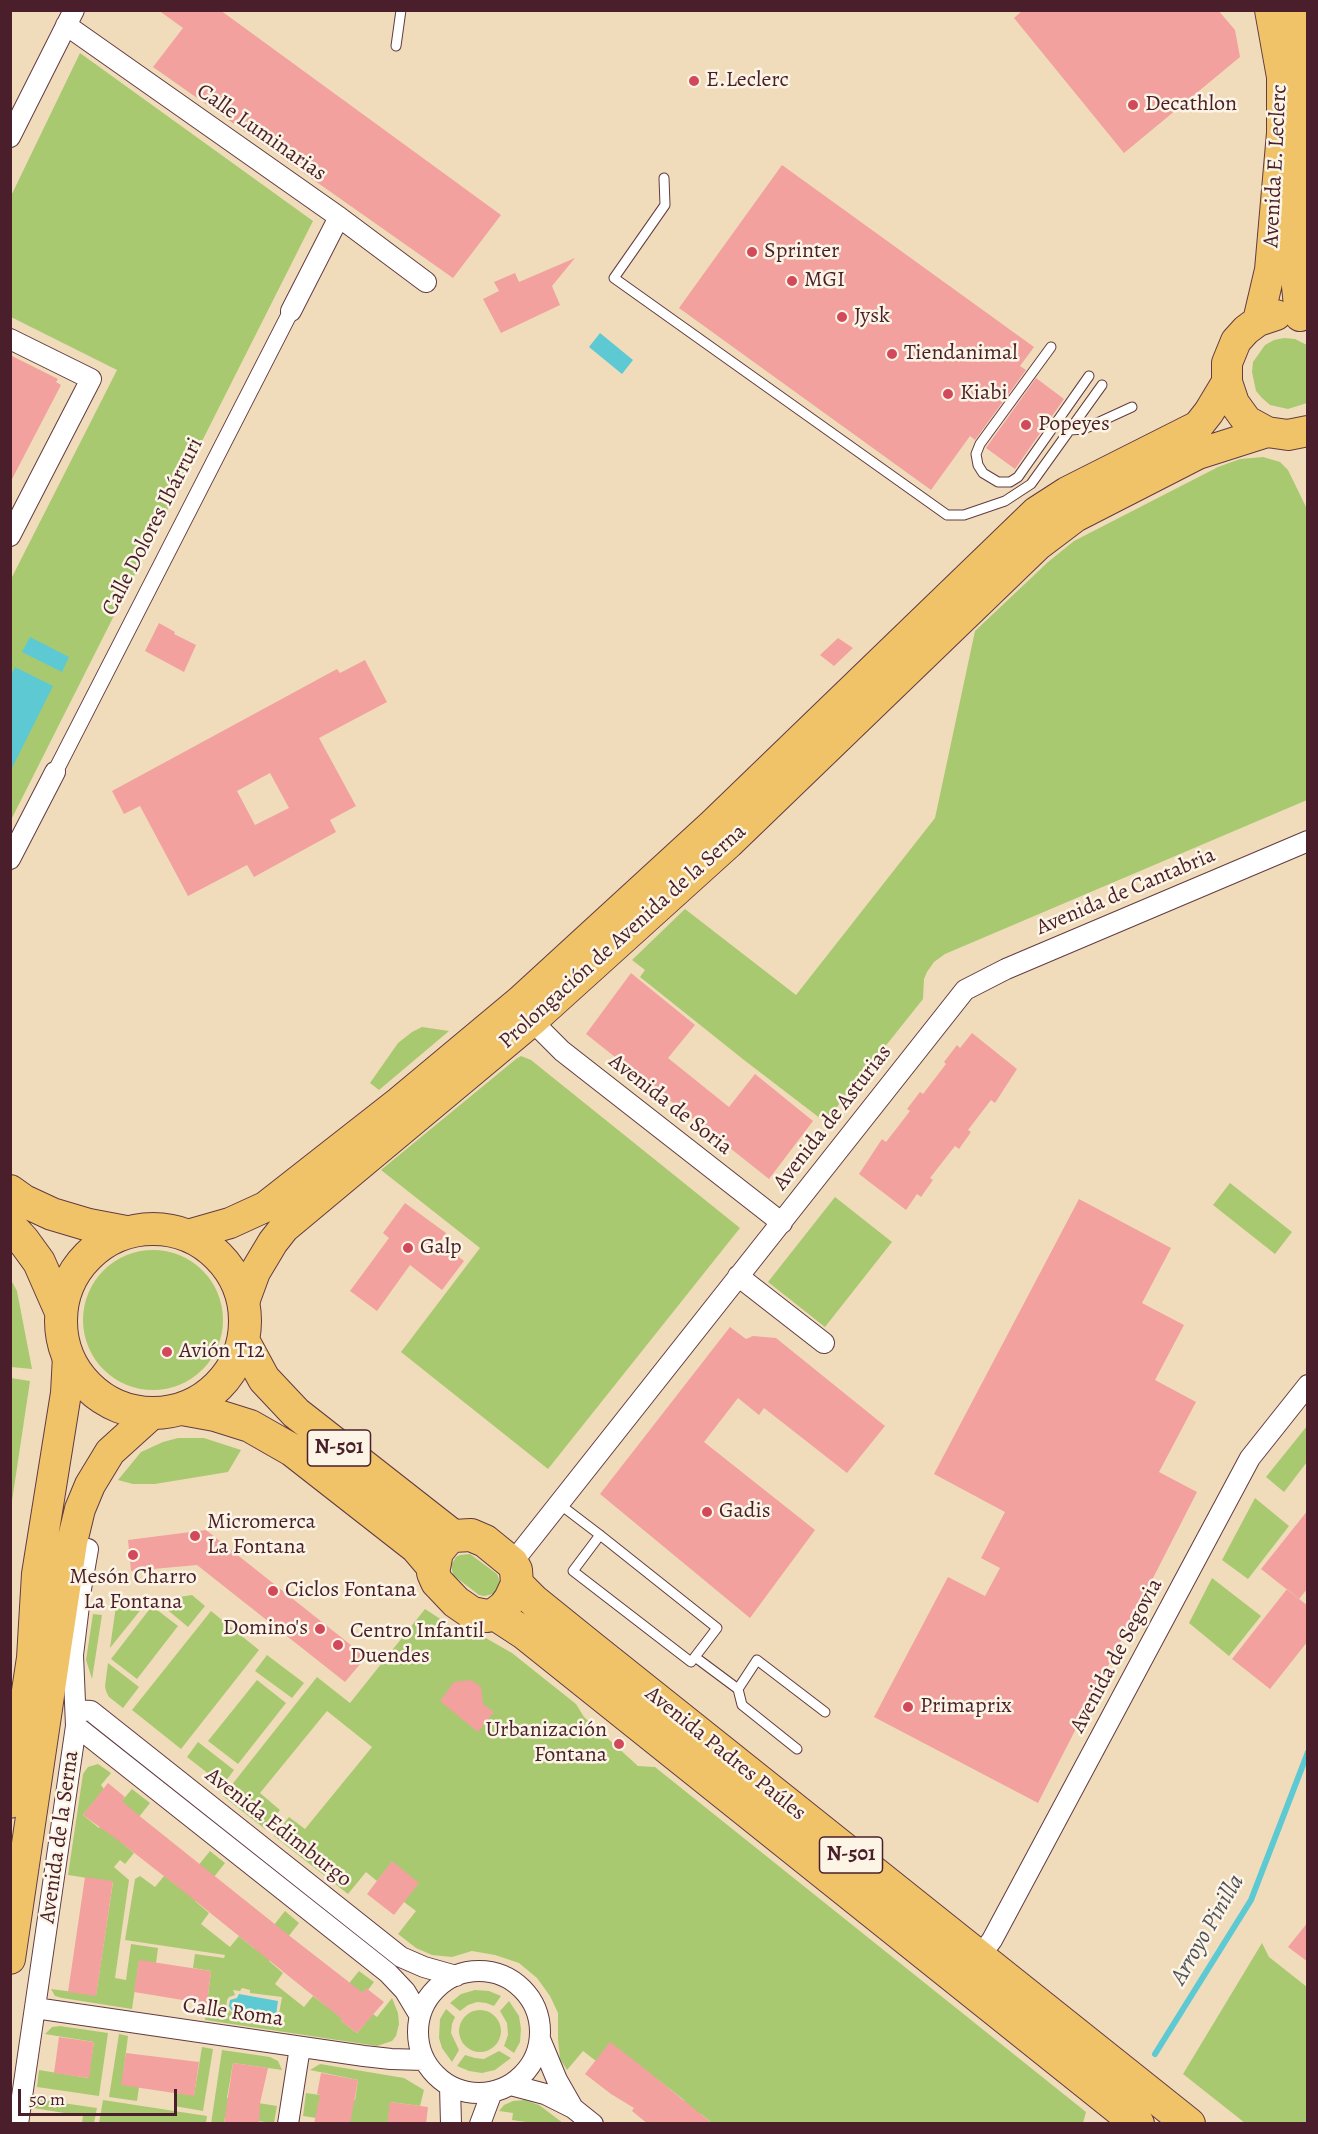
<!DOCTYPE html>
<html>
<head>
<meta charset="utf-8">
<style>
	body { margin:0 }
	#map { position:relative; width:1318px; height:2134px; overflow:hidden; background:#f0dcbb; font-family:Alegreya,serif }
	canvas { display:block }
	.frame { position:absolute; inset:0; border:12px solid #4a1f2b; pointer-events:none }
	.scale { position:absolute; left:18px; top:2089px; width:159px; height:27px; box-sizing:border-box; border:3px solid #4a1f2b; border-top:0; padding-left:8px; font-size:18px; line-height:21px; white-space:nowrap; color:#4a1f2b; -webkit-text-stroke:4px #fcf5e5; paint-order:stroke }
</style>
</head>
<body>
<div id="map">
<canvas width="1318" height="2134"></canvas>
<div class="frame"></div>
<div class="scale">50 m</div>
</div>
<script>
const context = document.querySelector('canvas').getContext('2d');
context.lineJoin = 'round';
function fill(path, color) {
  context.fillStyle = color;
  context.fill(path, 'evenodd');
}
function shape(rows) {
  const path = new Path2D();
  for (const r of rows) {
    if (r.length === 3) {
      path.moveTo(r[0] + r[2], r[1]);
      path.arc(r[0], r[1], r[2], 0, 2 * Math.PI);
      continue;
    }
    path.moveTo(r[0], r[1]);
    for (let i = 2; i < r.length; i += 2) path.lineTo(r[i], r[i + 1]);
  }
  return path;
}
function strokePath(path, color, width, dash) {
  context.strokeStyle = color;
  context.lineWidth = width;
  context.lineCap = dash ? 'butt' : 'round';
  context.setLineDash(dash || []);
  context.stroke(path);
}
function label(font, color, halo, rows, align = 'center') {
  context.font = font + ' Alegreya,serif';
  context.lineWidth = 5;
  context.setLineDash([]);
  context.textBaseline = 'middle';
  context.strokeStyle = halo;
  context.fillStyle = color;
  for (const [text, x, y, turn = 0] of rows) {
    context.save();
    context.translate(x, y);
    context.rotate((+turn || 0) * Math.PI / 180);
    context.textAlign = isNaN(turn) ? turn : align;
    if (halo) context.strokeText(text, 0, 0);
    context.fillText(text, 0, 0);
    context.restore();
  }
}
fill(shape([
	[80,53,313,221,11,820,11,579,117,370,11,317,10,198],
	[1284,338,1295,339,1307,345,1307,403,1288,409,1270,405,1262,398,1256,391,1252,372,1253,362,1265,345,1274,340],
	[1263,457,1280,462,1288,470,1307,509,1307,800,945,954,934,962,927,972,924,979,923,999,825,1122,744,1060,640,977,645,970,632,960,685,909,796,995,935,818,975,631,1048,562,1074,541,1218,467,1240,459],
	[422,1027,449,1031,379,1090,370,1083,398,1043,412,1032],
	[521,1056,531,1060,740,1228,548,1469,401,1352,480,1248,381,1170,516,1059],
	[1230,1183,1292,1232,1275,1254,1213,1205],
	[835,1197,892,1242,825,1327,768,1282],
	[153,1320,70],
	[10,1278,17,1291,32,1369,11,1367],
	[11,1378,30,1381,12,1501,10,1500],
	[1307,1426,1307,1462,1284,1492,1266,1477],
	[178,1438,204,1438,241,1450,228,1472,155,1484,133,1484,118,1480,141,1452,163,1442],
	[1255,1498,1289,1526,1248,1579,1222,1560],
	[470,1554,497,1574,500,1582,496,1591,493,1594,484,1596,479,1595,453,1575,451,1565,456,1557,460,1555],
	[1212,1578,1261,1616,1229,1656,1189,1623],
	[192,1595,205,1606,188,1627,158,1602,160,1600],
	[147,1602,110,1648,116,1606],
	[152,1606,178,1626,137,1679,111,1659],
	[425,1609,462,1633,484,1637,512,1653,576,1704,584,1717,638,1766,655,1767,1086,2112,1083,2123,713,2124,701,2114,694,2123,684,2100,657,2079,596,2061,583,2051,567,2070,560,2059,558,2039,558,2013,550,1996,537,1978,519,1963,495,1955,472,1951,452,1957,432,1955,416,1948,398,1934,416,1911,404,1902,392,1862,377,1881,366,1872,348,1894,274,1836,289,1817,305,1829,372,1747,327,1711,260,1793,280,1810,265,1829,223,1796,317,1677,350,1703],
	[211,1611,259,1650,181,1749,132,1710],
	[93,1614,102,1615,92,1679,86,1660],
	[267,1655,304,1683,292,1698,255,1671],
	[108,1663,139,1687,123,1708,109,1697,106,1691,105,1686],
	[257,1680,286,1703,238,1764,208,1741],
	[198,1742,234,1770,223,1785,187,1757],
	[98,1764,111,1773,101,1785,104,1789,83,1815,99,1828,132,1789,150,1803,120,1841,134,1853,125,1864,120,1860,114,1867,129,1880,115,1978,126,1980,131,1944,158,1948,156,1963,139,1961,132,2009,62,1998,55,1996,51,1989,96,1995,113,1882,68,1875,83,1774,88,1767],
	[210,1851,225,1863,195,1901,209,1913,201,1924,230,1947,239,1936,255,1949,285,1911,299,1923,269,1961,283,1973,275,1984,304,2007,313,1996,329,2008,359,1971,374,1982,368,1990,366,1989,341,2021,357,2033,373,2014,377,2017,392,1998,398,2013,399,2024,396,2036,392,2041,377,2046,205,2020,211,1971,193,1968,195,1954,224,1958,225,1955,125,1940,135,1879,140,1876,155,1887,164,1876,180,1888],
	[242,1988,250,1990,250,1993,282,1997,279,2014,285,2015,283,2025,273,2024,272,2026,229,2017,233,2013,226,2008,227,2000,229,1997,235,1995,233,1990,240,1991],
	[1262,1943,1269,1957,1307,1987,1307,2123,1245,2123,1183,2074],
	[475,1990,489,1991,501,1996,494,2006,486,2003,477,2002,468,2005,460,2011,450,2003,461,1994],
	[509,2001,519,2016,521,2029,520,2042,514,2053,504,2046,508,2035,507,2023,500,2011],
	[446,2009,455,2017,452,2024,451,2033,459,2050,452,2062,442,2048,439,2038,440,2019],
	[480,2031,21],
	[60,2026,108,2033,99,2096,37,2087,39,2070,88,2078,94,2042,45,2034,52,2027],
	[119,2034,128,2036,122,2084,139,2087,137,2101,109,2097],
	[202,2047,213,2049,203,2111,174,2106,176,2093,194,2095],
	[222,2050,270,2057,278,2061,282,2070,233,2063,227,2098,277,2106,274,2123,225,2117,224,2123,211,2124],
	[499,2051,511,2058,495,2070,482,2073,469,2071,457,2066,465,2055,475,2058,484,2059],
	[320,2064,404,2078,424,2090,420,2106,390,2102,391,2123,350,2123,303,2116,306,2093,355,2100,358,2080,310,2070],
	[35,2099,97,2108,94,2123,82,2123,83,2116,33,2108],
	[103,2100,207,2116,206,2123,99,2123],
	[525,2100,539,2105,563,2123,533,2123,512,2120,513,2113,499,2111,504,2105,513,2101]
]), '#a9c971');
fill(shape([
	[600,333,633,360,622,374,589,347],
	[30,637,69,657,62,672,22,652],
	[15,667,53,686,12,768,10,677],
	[239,1994,278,2001,275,2022,237,2016,236,2012,231,2010,229,2006,230,2000,237,1998]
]), '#5cc9d3');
strokePath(shape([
	[1155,2054,1251,1900,1308,1752]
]), '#5cc9d3', 6);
fill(shape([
	[158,10,220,10,501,215,453,278,153,67,183,28],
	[1023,10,1218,10,1235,30,1240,57,1124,153,1014,18],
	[782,165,1034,347,1020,366,1026,370,975,440,970,436,931,490,679,308],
	[575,258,552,286,560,305,501,333,483,299,499,291,494,282,515,273,519,282],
	[10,355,58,379,56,382,61,385,10,483],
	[1036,378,1064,399,1015,469,986,448],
	[159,623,175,632,174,634,196,645,184,672,145,651],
	[838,638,853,648,834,666,820,655],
	[365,660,387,702,319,738,356,806,330,820,336,832,254,877,247,865,188,896,140,806,124,814,112,791,337,669,340,673],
	[270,773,289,808,255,825,237,791],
	[631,973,695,1025,668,1058,729,1107,755,1074,813,1121,769,1179,586,1034],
	[972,1033,1017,1069,995,1103,991,1100,968,1130,971,1132,959,1149,955,1146,930,1178,933,1180,921,1197,917,1194,906,1210,859,1174,882,1139,886,1142,910,1111,907,1109,920,1092,923,1094,946,1064,944,1062,957,1045,960,1048],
	[1079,1199,1171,1248,1142,1303,1184,1325,1155,1380,1196,1402,1159,1472,1197,1492,1038,1803,874,1717,948,1577,985,1596,1000,1568,981,1558,1005,1512,934,1474],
	[405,1203,446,1233,440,1242,464,1261,442,1290,410,1265,377,1311,350,1291,389,1238,383,1233],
	[730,1327,746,1339,753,1336,776,1338,885,1426,847,1473,764,1408,759,1415,738,1398,704,1442,815,1530,750,1618,600,1494],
	[1308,1510,1308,1588,1299,1599,1261,1569],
	[206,1530,366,1657,345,1682,197,1565,131,1571,128,1540],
	[1287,1589,1308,1606,1308,1641,1270,1689,1232,1659],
	[471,1680,481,1687,483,1704,494,1712,478,1732,440,1701,454,1682],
	[108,1783,125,1797,122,1801,142,1818,291,1937,363,1993,366,1988,384,2002,357,2033,341,2021,342,2019,183,1891,119,1841,83,1815],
	[392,1861,419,1883,394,1915,367,1894],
	[85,1877,113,1881,96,1996,68,1992],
	[1308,1922,1308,1962,1288,1947],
	[139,1960,211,1971,207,2004,134,1992],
	[59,2037,94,2042,89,2078,54,2073],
	[610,2042,645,2069,713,2124,648,2124,632,2111,634,2108,611,2094,585,2074],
	[126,2053,199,2062,194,2096,121,2085],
	[233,2063,268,2068,260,2103,259,2124,224,2124],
	[321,2073,358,2080,350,2124,314,2124,320,2095,317,2094],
	[390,2102,428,2107,426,2124,387,2124]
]), '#f2a19e');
const service = shape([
	[396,46,401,10],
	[664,178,665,205,614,278,947,515,964,515,1005,501,1031,484,1102,385],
	[1051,347,980,444,976,454,978,465,983,473,998,482,1010,482,1018,477,1089,376],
	[1070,430,1084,429,1132,407],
	[558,1503,600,1535,717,1628,691,1662,573,1571,600,1535],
	[695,1657,738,1689],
	[797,1749,742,1705,738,1689,757,1660,825,1712]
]);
const pedestrian = shape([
	[55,772,291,311]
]);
const minor = shape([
	[66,25,339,217,426,282],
	[10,137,74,10],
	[291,311,339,217],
	[10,339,91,379,10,536],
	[10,859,55,772],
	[532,1021,562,1051,782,1223],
	[738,1276,824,1343],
	[512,1563,965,990,1006,969,1308,841],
	[76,1710,91,1711,401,1957,424,1967,456,1976],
	[76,1726,388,1973,405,1991,420,2016],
	[979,1957,992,1940,1250,1458,1308,1385],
	[479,2032,61],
	[35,2008,364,2056,391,2059,424,2060],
	[540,2039,557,2080,573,2108],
	[511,2085,545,2094,573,2108,593,2124],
	[450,2086,451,2124],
	[18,2124,76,1726,73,1655,81,1589,88,1549],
	[288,2124,300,2047],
	[480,2124,492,2092]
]);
const primary = shape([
	[1295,10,1304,65,1307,129,1299,227,1297,286,1300,316],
	[1276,315,1258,321,1246,330,1236,341,1227,363,1227,382,1234,403,1247,421,1267,432,1288,435,1308,431],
	[1258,321,1270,270,1282,133,1282,77,1270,10],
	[188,1235,230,1223,265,1207,399,1102,520,1001,713,824,1036,512,1067,492,1198,426,1209,412,1227,382],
	[244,1302,255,1272,273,1242,284,1228,532,1021,729,843,1038,545,1075,517,1198,454,1267,432],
	[10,1803,32,1658,37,1574,66,1393,68,1356],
	[10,1959,56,1648,72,1542,80,1509,90,1485,110,1452,152,1414]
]);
const trunk = shape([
	[10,1191,24,1201,52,1214,89,1225,126,1232],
	[10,1226,23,1240,39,1262,61,1312],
	[153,1321,92],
	[244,1342,264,1379,296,1413,453,1536],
	[182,1409,215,1415,250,1426,292,1450,416,1547,433,1567],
	[471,1535,485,1541,512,1563,516,1570,517,1584,510,1599,504,1607,495,1614,487,1616,472,1613,456,1602,437,1582,433,1573,437,1552,446,1541,453,1536,471,1535],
	[517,1584,534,1601,591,1647,1189,2124],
	[495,1614,524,1633,1138,2124]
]);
strokePath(service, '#633b41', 11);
strokePath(pedestrian, '#633b41', 17);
strokePath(minor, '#633b41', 22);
strokePath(primary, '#633b41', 32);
strokePath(trunk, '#633b41', 34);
strokePath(service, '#fff', 9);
strokePath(pedestrian, '#fff', 15);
strokePath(minor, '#fff', 20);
strokePath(primary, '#f1c369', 30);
strokePath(trunk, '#f1c369', 32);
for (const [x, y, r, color] of [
	[694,81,6,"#d1495b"],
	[1133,105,6,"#d1495b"],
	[752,252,6,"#d1495b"],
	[792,281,6,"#d1495b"],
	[842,317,6,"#d1495b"],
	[892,354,6,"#d1495b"],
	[948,394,6,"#d1495b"],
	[1026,425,6,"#d1495b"],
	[408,1248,6,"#d1495b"],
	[167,1352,6,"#d1495b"],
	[707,1512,6,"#d1495b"],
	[195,1536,6,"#d1495b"],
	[133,1555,6,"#d1495b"],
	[273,1591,6,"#d1495b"],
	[320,1629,6,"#d1495b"],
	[338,1645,6,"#d1495b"],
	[908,1707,6,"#d1495b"],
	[619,1744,6,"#d1495b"]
]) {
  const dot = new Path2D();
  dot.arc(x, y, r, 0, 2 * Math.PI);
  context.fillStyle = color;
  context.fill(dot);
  strokePath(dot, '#fcf5e5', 2);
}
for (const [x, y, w] of [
	[339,1448,63],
	[851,1855,63]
]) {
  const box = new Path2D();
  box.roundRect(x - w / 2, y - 18, w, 36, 4.5);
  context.fillStyle = '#fcf5e5';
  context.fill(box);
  strokePath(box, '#4a1f2b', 1.5);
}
label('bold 21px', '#4a1f2b', null, [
	["N-501",339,1448],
	["N-501",851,1855]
]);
label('22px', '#4a1f2b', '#fcf5e5', [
	["E.Leclerc",706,81],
	["Decathlon",1145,105],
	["Sprinter",764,252],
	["MGI",804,281],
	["Jysk",854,317],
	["Tiendanimal",904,354],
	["Kiabi",960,394],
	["Popeyes",1038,425],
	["Galp",420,1248],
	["Avión T12",179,1352],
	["Gadis",719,1512],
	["Micromerca",207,1523],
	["La Fontana",207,1548],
	["Mesón Charro",133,1578,"center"],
	["La Fontana",133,1603,"center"],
	["Ciclos Fontana",285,1591],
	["Domino's",308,1629,"right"],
	["Centro Infantil",350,1632],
	["Duendes",350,1657],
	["Primaprix",920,1707],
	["Urbanización",607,1731,"right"],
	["Fontana",607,1756,"right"]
], 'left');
label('22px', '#4a1f2b', '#fcf5e5', [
	["Calle Luminarias",261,133,35],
	["Avenida E. Leclerc",1276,166,-87],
	["Calle Dolores Ibárruri",153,527,-63],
	["Avenida de Cantabria",1126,892,-23],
	["Prolongación de Avenida de la Serna",623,937,-42],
	["Avenida de Soria",670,1105,38],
	["Avenida de Asturias",833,1118,-52],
	["Avenida de Segovia",1117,1656,-62],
	["Avenida Padres Paúles",725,1754,39],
	["Avenida Edimburgo",278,1828,38],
	["Avenida de la Serna",60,1837,-82],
	["Calle Roma",233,2013,8]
]);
label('italic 24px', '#4f525d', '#fcf5e5', [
	["Arroyo Pinilla",1208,1930,-60]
]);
</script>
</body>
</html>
